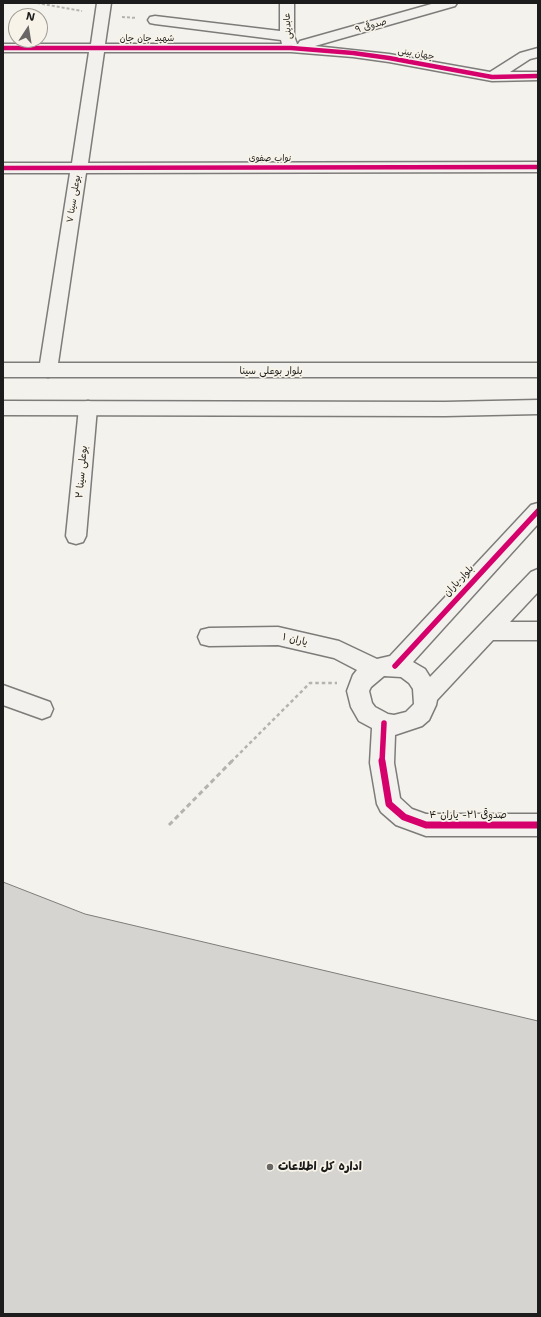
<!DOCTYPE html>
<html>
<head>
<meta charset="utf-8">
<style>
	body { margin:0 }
	#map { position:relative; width:541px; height:1317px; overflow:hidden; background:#f4f2ec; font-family:"Shantell Sans",sans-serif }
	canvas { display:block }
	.frame { position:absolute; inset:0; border:4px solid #1c1c1c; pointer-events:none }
	.north { position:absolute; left:8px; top:8px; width:40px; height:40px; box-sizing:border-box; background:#f7f3e8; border:1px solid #9f9d96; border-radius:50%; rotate:12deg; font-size:11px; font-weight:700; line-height:16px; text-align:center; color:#1c1c1c }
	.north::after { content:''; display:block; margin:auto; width:14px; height:18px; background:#686765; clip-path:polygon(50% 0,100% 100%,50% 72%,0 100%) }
</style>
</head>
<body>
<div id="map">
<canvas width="541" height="1317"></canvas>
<div class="frame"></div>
<div class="north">N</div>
</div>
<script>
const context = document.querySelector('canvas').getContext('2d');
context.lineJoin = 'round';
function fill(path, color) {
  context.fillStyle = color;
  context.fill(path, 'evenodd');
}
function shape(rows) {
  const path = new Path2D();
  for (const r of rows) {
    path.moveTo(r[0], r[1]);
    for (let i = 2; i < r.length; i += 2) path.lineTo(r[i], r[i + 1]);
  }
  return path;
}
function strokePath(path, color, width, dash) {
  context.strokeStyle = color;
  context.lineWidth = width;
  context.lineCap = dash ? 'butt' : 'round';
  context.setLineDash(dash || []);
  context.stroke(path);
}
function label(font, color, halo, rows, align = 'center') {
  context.font = font + ' "Shantell Sans","Playpen Sans Arabic",sans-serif';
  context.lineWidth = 3.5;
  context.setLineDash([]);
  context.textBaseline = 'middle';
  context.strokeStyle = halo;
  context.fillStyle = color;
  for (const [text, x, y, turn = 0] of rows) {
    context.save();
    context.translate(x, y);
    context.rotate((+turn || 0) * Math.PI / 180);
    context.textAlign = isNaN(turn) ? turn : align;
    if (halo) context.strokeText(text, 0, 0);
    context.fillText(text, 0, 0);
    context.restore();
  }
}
const building = shape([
	[3,882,85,914,538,1021,538,1314,3,1314,3,882]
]);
fill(building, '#d5d4d0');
strokePath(building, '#7d7c7a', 1);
const minor = shape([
	[97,3,111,3,105,44,282,44,281,40,155,24,150,23,148,20,150,17,155,16,280,31,280,3,294,3,294,36,297,44,298,44,300,41,435,3,457,3,455,6,315,46,389,54,490,72,520,53,538,48,538,57,530,59,510,72,538,72,538,80,492,81,389,62,353,57,291,52,104,52,88,163,538,162,538,172,86,173,57,370,55,375,48,377,41,375,39,370,70,173,3,173,3,163,72,163,89,52,3,52,3,44,91,44,97,3],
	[88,401,95,403,97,408,86,536,83,542,76,544,69,542,66,536,79,408,81,403,88,401],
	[538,503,538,524,413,662,425,669,430,677,531,572,538,569,538,592,510,622,538,622,538,640,493,640,437,700,436,705,429,720,422,726,395,735,394,763,400,798,412,809,426,814,538,814,538,836,426,836,396,825,381,812,377,804,370,763,372,728,359,721,351,707,347,691,353,675,357,670,334,658,278,645,209,646,201,644,198,637,201,630,209,628,278,627,339,641,377,659,390,656,531,505,538,503],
	[384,676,401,677,409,683,413,689,414,704,406,712,394,715,388,714,375,707,372,703,369,691,371,687,384,676],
	[3,685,50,702,53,709,50,716,42,719,3,705,3,685]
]);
const major = shape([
	[3,363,538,363,538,377,3,377,3,363],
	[538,400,538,414,445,416,3,415,3,401,445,402,538,400]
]);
strokePath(minor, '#7d7c7a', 3);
strokePath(major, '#7d7c7a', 3);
strokePath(shape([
	[37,3,82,11],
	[122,17,137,18]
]), '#b4b3b0', 2, [3, 2]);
strokePath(shape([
	[231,762,310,683,337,683]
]), '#b4b3b0', 2.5, [3.5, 3]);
strokePath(shape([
	[169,825,232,761]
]), '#b4b3b0', 3, [5, 3.5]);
fill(minor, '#f2f1ed');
fill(major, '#f2f1ed');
strokePath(shape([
	[3,48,291,48,353,53,389,58,492,77,538,76],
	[3,168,538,167]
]), '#d6006c', 4.5);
strokePath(shape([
	[395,666,538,511],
	[382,762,384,723]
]), '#d6006c', 5.5);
strokePath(shape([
	[382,761,389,804,404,817,426,825,538,825]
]), '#d6006c', 7);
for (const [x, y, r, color] of [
	[270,1167,4,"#686765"]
]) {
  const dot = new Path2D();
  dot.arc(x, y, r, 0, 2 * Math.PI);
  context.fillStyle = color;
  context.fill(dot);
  strokePath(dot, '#f7f3e8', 1.5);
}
label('9px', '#1c1c1c', '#f7f3e8', [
	["عابدینی",288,26,-94],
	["صدوقی ۹",371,26,-16],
	["شهید جان جان",147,39],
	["جهان بینی",416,54,10],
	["نواب صفوی",270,159],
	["بوعلی سینا ۷",74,199,-81]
]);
label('10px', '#1c1c1c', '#f7f3e8', [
	["بلوار بوعلی سینا",271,371],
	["بوعلی سینا ۲",82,472,-85],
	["بلوار یاران",459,581,-47],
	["یاران ۱",295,640,13],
	["صدوقی ۲۱- یاران ۴",468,815]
]);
label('bold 12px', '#1c1c1c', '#f7f3e8', [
	["اداره کل اطلاعات",278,1167]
], 'left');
</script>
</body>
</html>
